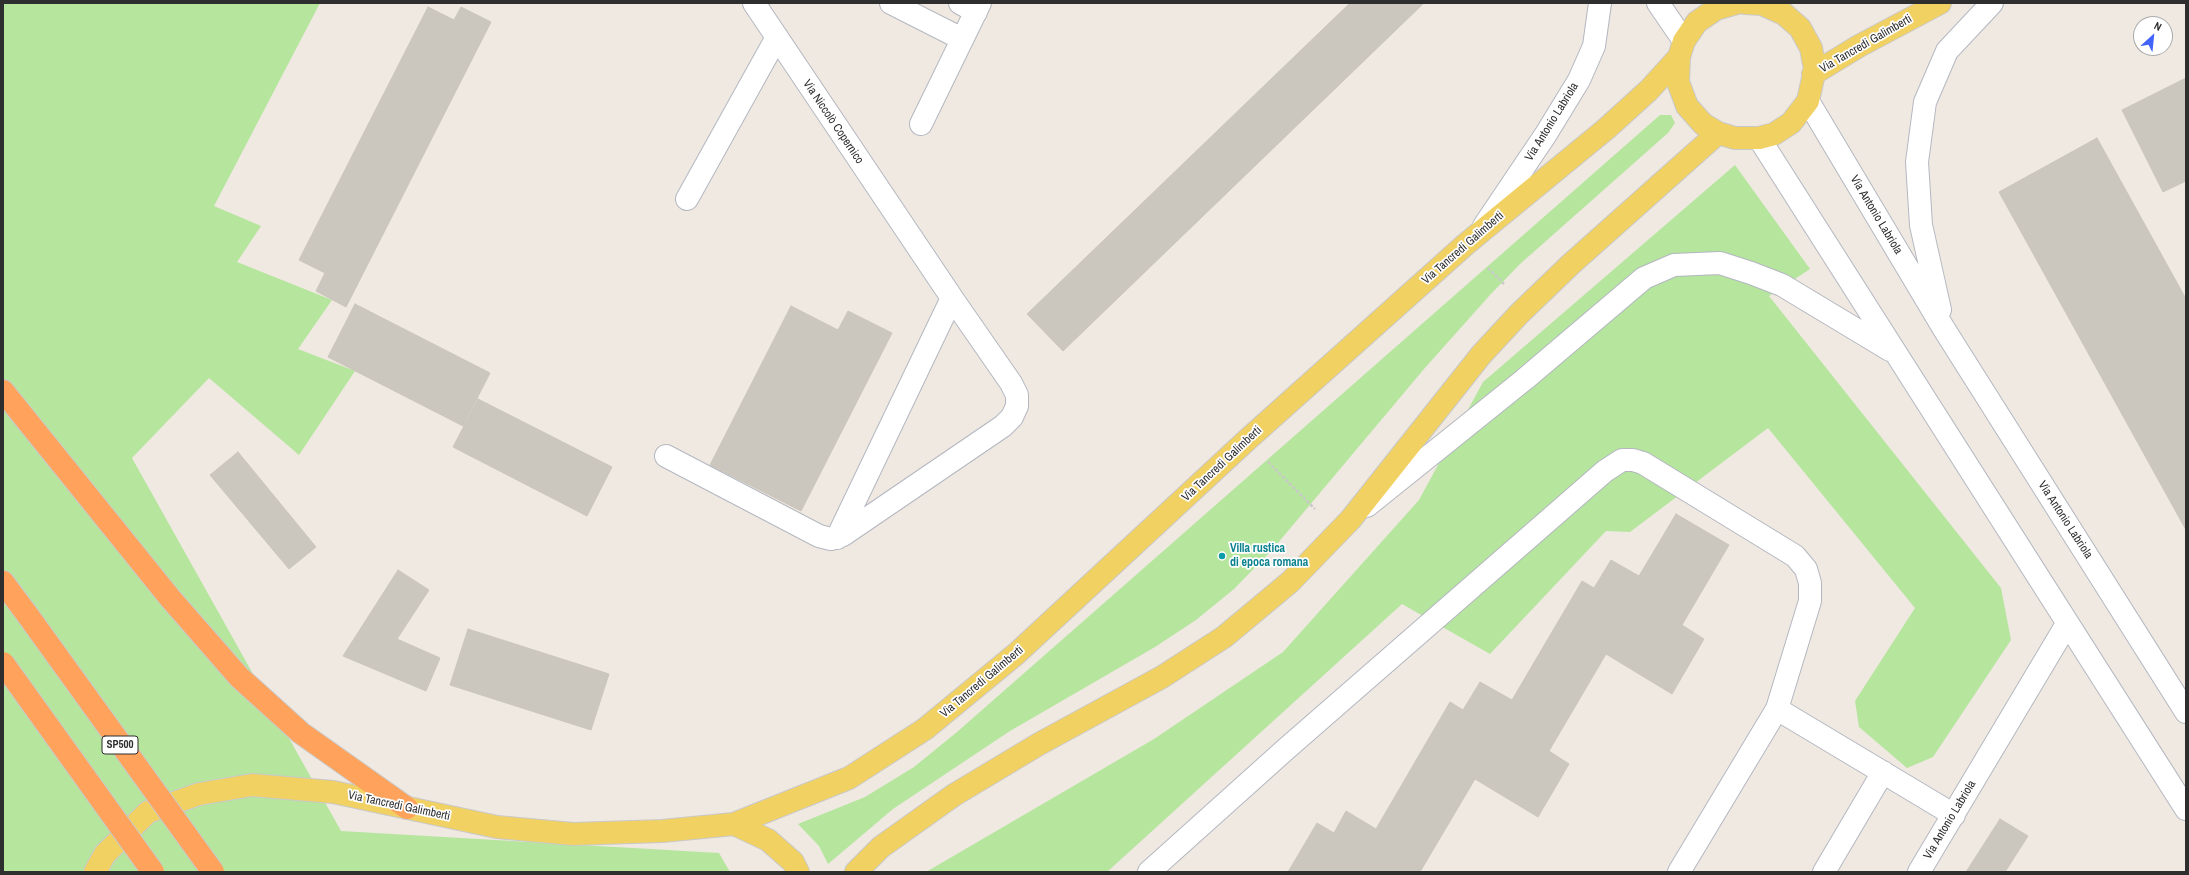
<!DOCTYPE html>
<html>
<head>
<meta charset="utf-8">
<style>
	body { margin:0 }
	#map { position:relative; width:2189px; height:875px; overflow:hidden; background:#efe9e1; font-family:"Archivo Narrow",sans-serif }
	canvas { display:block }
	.frame { position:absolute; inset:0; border:4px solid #2e2e2e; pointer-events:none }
	.north { position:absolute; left:2133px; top:16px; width:40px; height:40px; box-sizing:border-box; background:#fff; border:1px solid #ababab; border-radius:50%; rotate:27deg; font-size:11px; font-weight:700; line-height:16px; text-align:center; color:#2e2e2e }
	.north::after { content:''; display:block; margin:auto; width:14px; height:18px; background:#4264fb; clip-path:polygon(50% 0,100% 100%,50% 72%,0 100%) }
</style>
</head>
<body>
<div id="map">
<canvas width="2189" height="875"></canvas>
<div class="frame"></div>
<div class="north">N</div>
</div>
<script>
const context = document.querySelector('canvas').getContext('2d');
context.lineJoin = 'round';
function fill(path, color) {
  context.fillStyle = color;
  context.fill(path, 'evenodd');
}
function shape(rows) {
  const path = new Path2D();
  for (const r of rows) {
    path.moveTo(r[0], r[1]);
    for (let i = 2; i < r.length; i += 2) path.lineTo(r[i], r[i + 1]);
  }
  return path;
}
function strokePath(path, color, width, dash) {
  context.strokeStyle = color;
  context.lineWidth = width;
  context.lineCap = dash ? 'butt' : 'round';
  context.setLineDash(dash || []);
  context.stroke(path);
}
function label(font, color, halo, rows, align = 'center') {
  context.font = font + ' "Archivo Narrow",sans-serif';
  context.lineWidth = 3.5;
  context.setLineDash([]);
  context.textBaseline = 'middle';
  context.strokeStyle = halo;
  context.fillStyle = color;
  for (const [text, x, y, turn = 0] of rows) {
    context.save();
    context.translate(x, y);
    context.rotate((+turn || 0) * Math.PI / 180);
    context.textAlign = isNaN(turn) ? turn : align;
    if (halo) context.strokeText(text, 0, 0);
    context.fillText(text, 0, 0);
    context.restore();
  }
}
fill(shape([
	[3,3,320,3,214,206,261,226,237,262,332,300,298,349,355,371,299,455,209,378,132,458,341,831,719,853,730,872,3,872],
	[1660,115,1671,115,1675,123,1668,133,1520,264,1490,295,1424,369,1272,550,1234,589,1196,620,1155,647,1010,731,893,809,828,864,819,846,798,824,865,797,914,767,957,732],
	[1735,165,1810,269,1769,296,2001,588,2011,640,1933,757,1907,768,1859,727,1855,701,1915,608,1768,428,1630,532,1606,531,1490,654,1402,604,1107,872,926,872,1154,739,1283,652,1419,500,1483,382]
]), '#b6e59e');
const building = shape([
	[1350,3,1424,3,1063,351,1027,314,1350,3],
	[428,7,454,20,461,7,491,22,346,307,316,291,325,273,299,260,428,7],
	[2186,78,2186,181,2163,192,2122,110,2186,78],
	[2097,138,2186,299,2186,530,1999,192,2097,138],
	[355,304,490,373,463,426,328,357,355,304],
	[791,306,838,330,848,311,892,333,801,511,710,465,791,306],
	[478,399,612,467,587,516,453,447,478,399],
	[238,452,316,547,289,569,210,475,238,452],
	[1676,514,1729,545,1682,625,1704,639,1672,694,1606,654,1549,751,1569,764,1538,817,1475,779,1420,872,1288,872,1317,823,1334,833,1346,811,1376,829,1450,702,1463,710,1480,682,1512,700,1582,581,1594,588,1611,560,1639,576,1676,514],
	[398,570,429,590,397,639,440,658,426,691,343,656,398,570],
	[468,629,609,674,591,730,450,685,468,629],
	[2000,819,2028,836,2005,872,1966,872,2000,819]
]);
fill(building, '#cbc7bf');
strokePath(building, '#cbc5ba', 1);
const minor = shape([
	[754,3,952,298,837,538],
	[891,3,962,39],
	[960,3,976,12],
	[1658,3,1684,41],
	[1808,101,1944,329,2186,712],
	[921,124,980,3],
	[1759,138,2186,809],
	[687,199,777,37],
	[1484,226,1546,134,1579,80,1594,46,1600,3],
	[1940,310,1921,225,1917,162,1925,102,1947,51,1992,3],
	[666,456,819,536,831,539,843,535,1003,426,1012,417,1017,406,1017,395,1011,383,952,298],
	[1367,506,1525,379,1644,278,1674,265,1720,263,1751,273,1782,285,1890,350],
	[1777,709,1954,815],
	[1149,872,1286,749,1605,471,1622,460,1633,460,1643,463,1795,556,1806,569,1810,583,1810,601,1777,709,1679,872],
	[1824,872,1883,772],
	[1919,872,2067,624]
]);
const major = shape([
	[1737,3,1716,9,1697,22,1684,41,1679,57,1678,82,1687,106,1703,124,1718,133,1735,138,1759,138,1774,134,1791,123,1808,101,1815,69,1811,48,1800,28,1784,14,1762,4,1745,3],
	[1813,74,1859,46,1940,3],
	[734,824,768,840,793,862,798,872],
	[95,872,105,854,148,812,199,794,252,785,333,792,497,827,573,834,662,831,734,824,849,778,925,729,1016,654,1247,440,1466,244,1606,129,1649,90,1679,57],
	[856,872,881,847,954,795,1039,744,1162,677,1224,637,1290,582,1351,519,1481,355,1519,314,1571,264,1718,133]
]);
const highway = shape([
	[3,391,170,598,239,677,301,733,407,808],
	[3,582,29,617]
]);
strokePath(minor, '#b4b7c1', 24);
strokePath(major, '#c9c9c9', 24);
strokePath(highway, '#c9c9c9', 24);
strokePath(shape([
	[1488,268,1504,284],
	[1268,462,1315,509]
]), '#c9c9c9', 2.5, [3, 2]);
strokePath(minor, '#fff', 22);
strokePath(major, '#f2d163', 22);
strokePath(highway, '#ffa35c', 22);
const highwayBridge = shape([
	[29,617,213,872],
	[3,663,153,872]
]);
strokePath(highwayBridge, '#c9c9c9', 24, []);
strokePath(highwayBridge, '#ffa35c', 22);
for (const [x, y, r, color] of [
	[1222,556,4,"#0f9aa8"]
]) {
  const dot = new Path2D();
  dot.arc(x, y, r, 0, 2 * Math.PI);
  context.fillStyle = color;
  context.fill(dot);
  strokePath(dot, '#fff', 1.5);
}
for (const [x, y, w] of [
	[120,745,36]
]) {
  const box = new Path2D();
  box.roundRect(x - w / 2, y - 9, w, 18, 3);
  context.fillStyle = '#fff';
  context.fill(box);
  strokePath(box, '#2e2e2e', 1);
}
label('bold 11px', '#2e2e2e', null, [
	["SP500",120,745]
]);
label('12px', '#2e2e2e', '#fff', [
	["Via Tancredi Galimberti",1866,44,-30],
	["Via Niccolò Copernico",833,122,56],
	["Via Antonio Labriola",1552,122,-58],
	["Via Antonio Labriola",1876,215,59],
	["Via Tancredi Galimberti",1463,248,-41],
	["Via Tancredi Galimberti",1222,464,-43],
	["Via Antonio Labriola",2065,520,57],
	["Via Tancredi Galimberti",982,682,-40],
	["Via Tancredi Galimberti",399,806,12],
	["Via Antonio Labriola",1950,820,-59]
]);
label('bold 12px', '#0d838f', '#fff', [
	["Villa rustica",1230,549],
	["di epoca romana",1230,563]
], 'left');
</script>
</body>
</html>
